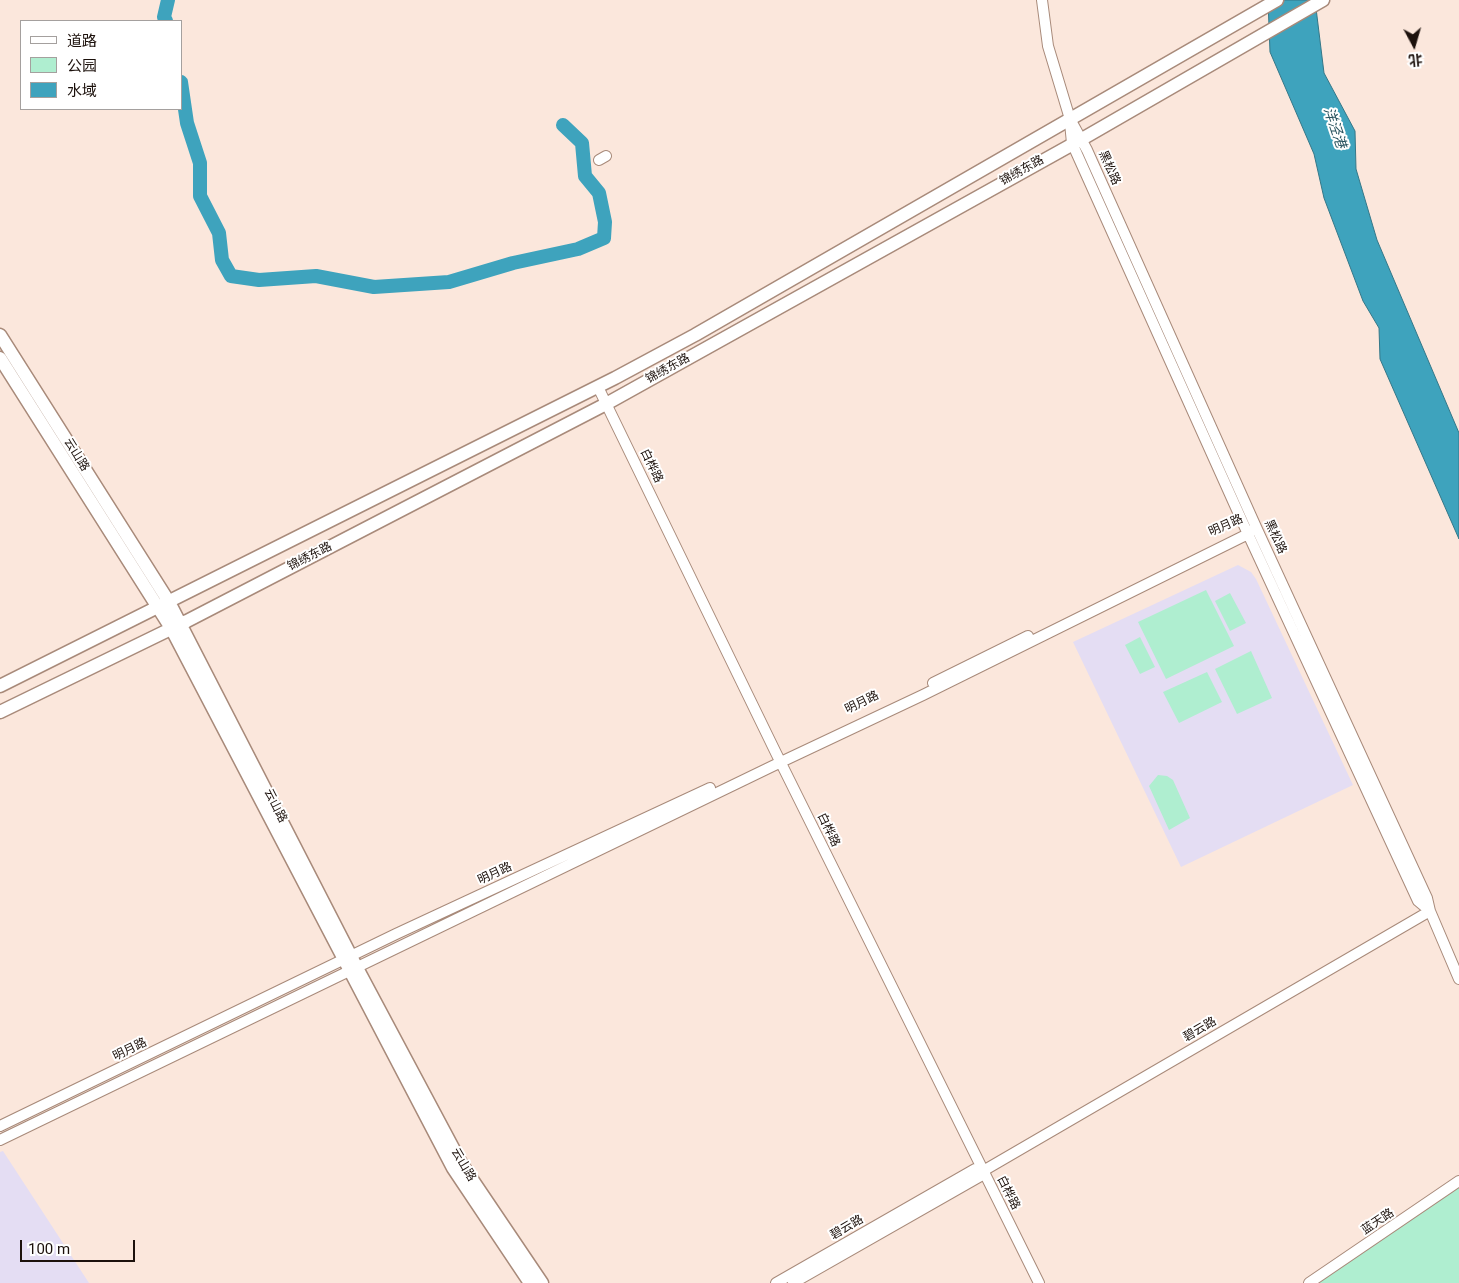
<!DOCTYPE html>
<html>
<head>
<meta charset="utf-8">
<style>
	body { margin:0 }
	#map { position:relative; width:1459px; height:1283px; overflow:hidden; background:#fbe7dc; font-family:Roboto,"Noto Sans SC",sans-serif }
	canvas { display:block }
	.legend { position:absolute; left:20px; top:20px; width:162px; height:90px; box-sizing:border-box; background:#fff; border:1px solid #a4a09e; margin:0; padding:6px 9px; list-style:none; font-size:15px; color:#1c110c }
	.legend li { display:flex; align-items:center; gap:10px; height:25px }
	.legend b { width:25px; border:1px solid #a4a09e }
	.north { position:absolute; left:1389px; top:20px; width:50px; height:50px; -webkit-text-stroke:4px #fff; paint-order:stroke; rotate:174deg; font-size:14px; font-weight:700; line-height:20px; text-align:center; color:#1c110c }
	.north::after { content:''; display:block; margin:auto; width:18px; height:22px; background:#1c110c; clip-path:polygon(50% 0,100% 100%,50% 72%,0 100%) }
	.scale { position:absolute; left:20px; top:1240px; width:115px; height:22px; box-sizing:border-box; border:2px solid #1c110c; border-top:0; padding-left:6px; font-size:15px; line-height:18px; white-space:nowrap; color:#1c110c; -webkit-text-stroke:4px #fff; paint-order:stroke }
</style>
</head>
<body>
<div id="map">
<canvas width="1459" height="1283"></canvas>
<ul class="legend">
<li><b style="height:6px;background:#fff"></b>道路</li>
<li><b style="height:14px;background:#afeed0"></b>公园</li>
<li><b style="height:14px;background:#3ea3bd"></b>水域</li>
</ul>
<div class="north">北</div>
<div class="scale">100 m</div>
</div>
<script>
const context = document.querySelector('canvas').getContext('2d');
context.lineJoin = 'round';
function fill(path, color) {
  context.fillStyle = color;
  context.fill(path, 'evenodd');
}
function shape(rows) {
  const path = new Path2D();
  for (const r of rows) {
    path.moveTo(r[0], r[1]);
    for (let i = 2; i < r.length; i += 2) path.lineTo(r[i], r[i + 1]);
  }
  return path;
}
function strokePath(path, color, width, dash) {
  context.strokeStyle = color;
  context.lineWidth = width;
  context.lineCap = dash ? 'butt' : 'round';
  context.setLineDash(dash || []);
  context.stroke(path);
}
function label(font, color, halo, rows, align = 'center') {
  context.font = font + ' Roboto,"Noto Sans SC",sans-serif';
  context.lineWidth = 4;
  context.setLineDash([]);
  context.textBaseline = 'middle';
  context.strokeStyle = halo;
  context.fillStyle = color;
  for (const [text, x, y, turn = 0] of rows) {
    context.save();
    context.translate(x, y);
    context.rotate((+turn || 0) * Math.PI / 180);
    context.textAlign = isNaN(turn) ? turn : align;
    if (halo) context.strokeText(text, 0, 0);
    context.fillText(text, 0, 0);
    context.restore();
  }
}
fill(shape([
	[1238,565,1251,572,1256,579,1353,785,1181,867,1073,642],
	[3,1151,89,1283,0,1283,0,1152]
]), '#e4ddf3');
fill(shape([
	[1206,590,1234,646,1166,679,1138,622],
	[1230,593,1246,623,1230,631,1215,601],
	[1140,637,1155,667,1140,674,1125,645],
	[1251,651,1272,698,1237,714,1215,669],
	[1207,672,1222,702,1179,723,1163,692],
	[1158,775,1167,776,1173,780,1190,818,1169,830,1149,786],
	[1459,1184,1459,1283,1317,1283]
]), '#afeed0');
const water = shape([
	[1268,0,1315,0,1324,73,1355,131,1356,169,1377,240,1459,433,1459,539,1380,359,1379,328,1363,301,1324,198,1314,154,1270,52,1268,0]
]);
fill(water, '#3ea3bd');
strokePath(water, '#347788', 1);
strokePath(shape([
	[166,21,164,17,168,0],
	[181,82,187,123,200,163,200,196,219,233,222,260,231,276,259,280,316,276,374,287,449,282,513,263,578,249,604,238,605,222,599,193,585,176,582,143,563,125]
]), '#3ea3bd', 14);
const minor = shape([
	[1042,0,1048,46,1070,119,1087,150,1256,527,1427,898,1430,911,1459,979],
	[1070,123,1072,143,1242,521,1418,901,1430,911],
	[599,160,606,156],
	[598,387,776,753,1039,1283],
	[933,683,1028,636],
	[0,1126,396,934,710,788],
	[0,1140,781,762,923,695,1248,534,1256,527],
	[776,1283,975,1169,983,1171],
	[793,1283,979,1177,983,1171,1430,911],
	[1309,1283,1459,1181]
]);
const major = shape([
	[0,335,169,602,357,968,461,1163,542,1283],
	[0,358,171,628,453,1168,530,1283],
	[0,686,615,378,695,335,1277,0],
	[0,712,187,621,606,404,1082,139,1323,0]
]);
strokePath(minor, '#a88a7a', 12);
strokePath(major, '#a88a7a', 15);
strokePath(minor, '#fff', 10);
strokePath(major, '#fff', 12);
label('12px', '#1c110c', '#fff', [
	["黑松路",1109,168,66],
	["锦绣东路",1022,171,-29],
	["锦绣东路",668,369,-29],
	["云山路",76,455,58],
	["白桦路",651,466,64],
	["明月路",1226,526,-24],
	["黑松路",1275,537,65],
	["锦绣东路",310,557,-27],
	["明月路",862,703,-26],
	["云山路",275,806,63],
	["白桦路",828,830,64],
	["明月路",495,874,-25],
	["碧云路",1200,1030,-30],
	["明月路",130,1050,-26],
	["云山路",463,1165,59],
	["白桦路",1008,1193,63],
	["蓝天路",1378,1222,-34],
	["碧云路",847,1228,-30]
]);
label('italic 14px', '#27525e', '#fff', [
	["洋泾港",1334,128,71]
]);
</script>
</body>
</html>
